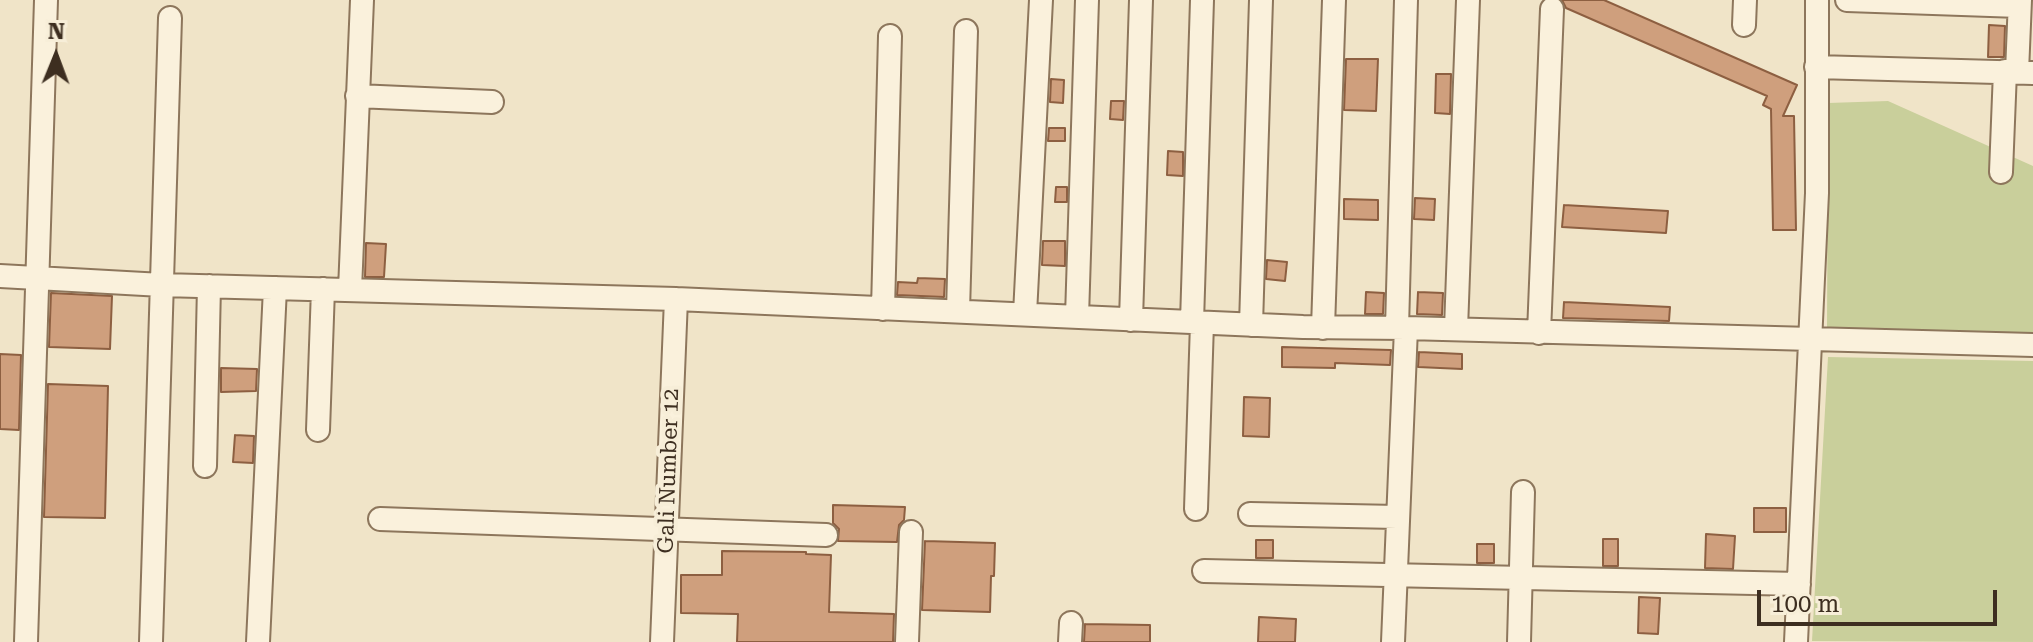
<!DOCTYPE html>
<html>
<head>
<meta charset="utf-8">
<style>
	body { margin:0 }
	#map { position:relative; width:2033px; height:642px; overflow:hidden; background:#f0e4c8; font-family:"Roboto Serif",serif }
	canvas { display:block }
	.north { position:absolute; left:16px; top:16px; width:80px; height:80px; -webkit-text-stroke:6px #f7eed8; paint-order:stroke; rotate:1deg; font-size:22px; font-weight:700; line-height:32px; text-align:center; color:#3d2e20 }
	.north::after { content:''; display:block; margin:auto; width:28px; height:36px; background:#3d2e20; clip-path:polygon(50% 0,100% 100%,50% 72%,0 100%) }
	.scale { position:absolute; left:1757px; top:590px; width:240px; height:36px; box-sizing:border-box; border:4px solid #3d2e20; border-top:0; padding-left:10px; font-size:24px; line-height:28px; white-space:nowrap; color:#3d2e20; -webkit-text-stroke:6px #f7eed8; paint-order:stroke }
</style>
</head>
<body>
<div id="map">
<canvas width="2033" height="642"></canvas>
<div class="north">N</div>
<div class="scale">100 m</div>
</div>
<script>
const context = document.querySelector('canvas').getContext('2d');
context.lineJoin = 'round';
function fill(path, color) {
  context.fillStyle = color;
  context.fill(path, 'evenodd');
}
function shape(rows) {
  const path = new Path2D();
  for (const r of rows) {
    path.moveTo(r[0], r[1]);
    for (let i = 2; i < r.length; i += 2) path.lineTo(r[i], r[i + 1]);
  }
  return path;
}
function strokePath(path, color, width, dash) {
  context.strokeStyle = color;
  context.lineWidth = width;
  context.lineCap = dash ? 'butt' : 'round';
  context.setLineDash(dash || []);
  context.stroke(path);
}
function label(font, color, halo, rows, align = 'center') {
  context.font = font + ' "Roboto Serif",serif';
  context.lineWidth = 8;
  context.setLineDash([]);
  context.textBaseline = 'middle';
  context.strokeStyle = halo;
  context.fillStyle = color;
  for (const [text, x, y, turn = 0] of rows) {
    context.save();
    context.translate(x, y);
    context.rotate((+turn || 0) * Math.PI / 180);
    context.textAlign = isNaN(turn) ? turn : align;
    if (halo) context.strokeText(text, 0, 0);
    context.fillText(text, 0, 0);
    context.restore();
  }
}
fill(shape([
	[1888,101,2033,166,2033,335,1827,328,1828,103],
	[1828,357,2033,361,2033,642,1812,641]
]), '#c9cf9b');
const building = shape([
	[1562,0,1604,0,1797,85,1783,116,1794,116,1796,230,1773,230,1771,109,1763,105,1767,96,1566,8,1562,0],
	[1989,25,2005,26,2004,57,1988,57,1989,25],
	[1346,59,1378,59,1376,111,1344,110,1346,59],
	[1436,74,1451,74,1450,114,1435,113,1436,74],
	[1051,79,1064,80,1063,103,1050,102,1051,79],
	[1111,101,1124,101,1123,120,1110,119,1111,101],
	[1049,128,1065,128,1065,141,1048,141,1049,128],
	[1168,151,1183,152,1183,176,1167,175,1168,151],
	[1056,187,1067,187,1067,202,1055,202,1056,187],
	[1415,198,1435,199,1434,220,1414,219,1415,198],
	[1344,199,1378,200,1378,220,1344,219,1344,199],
	[1564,205,1668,211,1666,233,1562,227,1564,205],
	[1043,241,1065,241,1065,266,1042,265,1043,241],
	[366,243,386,244,384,277,365,277,366,243],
	[1267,260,1287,262,1285,281,1266,279,1267,260],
	[918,278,945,279,944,297,897,295,898,282,917,283,918,278],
	[1366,292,1384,293,1383,314,1365,314,1366,292],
	[1418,292,1443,293,1442,315,1417,314,1418,292],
	[51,293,112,296,110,349,49,347,51,293],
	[1564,302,1670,307,1669,321,1563,318,1564,302],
	[1282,347,1391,350,1390,365,1335,363,1335,368,1282,367,1282,347],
	[1419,352,1462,354,1462,369,1418,367,1419,352],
	[0,354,21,355,19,430,0,429,0,354],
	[221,368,257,369,256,391,221,392,221,368],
	[48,384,108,386,105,518,44,517,48,384],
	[1244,397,1270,398,1269,437,1243,436,1244,397],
	[235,435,254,436,253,463,233,462,235,435],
	[833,505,905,507,904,520,899,525,897,542,838,541,839,529,833,523,833,505],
	[1754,508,1786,508,1786,532,1754,532,1754,508],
	[1706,534,1735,536,1733,569,1705,568,1706,534],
	[1603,539,1618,539,1618,566,1603,566,1603,539],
	[1256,540,1273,540,1273,558,1256,558,1256,540],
	[925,541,995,543,994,576,991,576,990,612,922,610,925,541],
	[1477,544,1494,544,1494,563,1477,563,1477,544],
	[722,551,806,552,806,554,831,555,829,612,894,614,893,642,737,642,738,614,681,613,681,575,722,575,722,551],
	[1639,597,1660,598,1658,634,1638,633,1639,597],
	[1259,617,1296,619,1295,642,1258,642,1259,617],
	[1085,624,1150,625,1150,642,1084,642,1085,624]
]);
fill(building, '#cf9f7d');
strokePath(building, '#8d5f41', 2);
const minor = shape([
	[1847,0,2019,6],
	[1744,25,1745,0],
	[1816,67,2033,73],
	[2017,72,2020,0],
	[357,96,492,102],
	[2001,172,2005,71],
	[0,276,162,285,676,299,1303,327,1406,328,2033,345],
	[350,290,362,0],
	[883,309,890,36],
	[958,311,966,31],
	[1025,314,1041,0],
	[1077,317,1087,0],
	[1131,320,1141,0],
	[1192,322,1202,0],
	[1251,325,1261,0],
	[1323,328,1334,0],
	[1397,328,1406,0],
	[1456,329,1468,0],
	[1539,333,1552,9],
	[318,430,323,289],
	[205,466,209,286],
	[1196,509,1202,323],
	[1250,514,1397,517],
	[380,519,826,535],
	[1204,571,1799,584],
	[26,642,46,0],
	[151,642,170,18],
	[258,642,275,288],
	[662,642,676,299],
	[907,642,911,532],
	[1070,642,1071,623],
	[1393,642,1406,328],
	[1519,642,1523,492],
	[1796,642,1817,193,1817,0]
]);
strokePath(minor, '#8d765c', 26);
strokePath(minor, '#faf1dc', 22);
label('22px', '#3d2e20', '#f7eed8', [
	["Gali Number 12",669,471,-88]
]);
</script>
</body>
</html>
